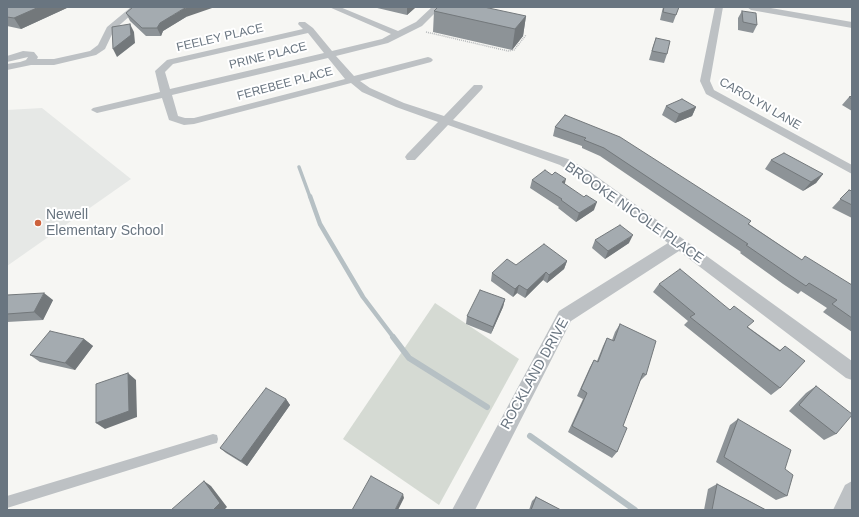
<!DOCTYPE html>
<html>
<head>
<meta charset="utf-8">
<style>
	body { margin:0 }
	#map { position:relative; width:859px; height:517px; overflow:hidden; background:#f6f6f3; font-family:Arial,sans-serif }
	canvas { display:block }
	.frame { position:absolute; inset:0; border:8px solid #697580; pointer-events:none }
</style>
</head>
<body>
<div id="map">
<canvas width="859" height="517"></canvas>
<div class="frame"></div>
</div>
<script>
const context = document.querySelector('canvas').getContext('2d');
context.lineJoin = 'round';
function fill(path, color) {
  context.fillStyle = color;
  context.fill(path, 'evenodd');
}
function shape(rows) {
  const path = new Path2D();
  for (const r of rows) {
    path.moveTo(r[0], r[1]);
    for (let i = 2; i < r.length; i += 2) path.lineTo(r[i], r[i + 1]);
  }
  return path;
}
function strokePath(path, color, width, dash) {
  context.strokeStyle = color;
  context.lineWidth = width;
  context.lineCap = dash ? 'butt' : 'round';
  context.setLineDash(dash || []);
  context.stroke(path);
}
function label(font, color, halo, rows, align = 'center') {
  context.font = font + ' Arial,sans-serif';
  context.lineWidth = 4;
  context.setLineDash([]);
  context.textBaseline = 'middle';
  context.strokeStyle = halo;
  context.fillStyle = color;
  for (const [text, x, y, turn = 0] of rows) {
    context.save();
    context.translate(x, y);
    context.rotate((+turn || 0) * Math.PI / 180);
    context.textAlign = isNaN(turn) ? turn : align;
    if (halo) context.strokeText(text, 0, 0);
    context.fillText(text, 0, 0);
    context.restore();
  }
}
fill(shape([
	[42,108,131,179,7,266,7,110]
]), '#e6e8e6');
fill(shape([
	[435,303,519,359,439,505,343,439]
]), '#d5dad3');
strokePath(shape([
	[299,167,310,197]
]), '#b6c0c4', 3.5);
strokePath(shape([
	[310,196,320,224,363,297,394,338]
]), '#b6c0c4', 4.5);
strokePath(shape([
	[393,337,409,358,487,407],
	[530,436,635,510]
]), '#b6c0c4', 6);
strokePath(shape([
	[426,32,508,51,514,50,526,35],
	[7,42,7,44]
]), '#b7babc', 1.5, [1, 1]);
fill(shape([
	[213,434,217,435,218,439,217,443,213,444,7,508,7,496,213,434]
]), '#bdc1c4');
fill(shape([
	[131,7,140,7,114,30,105,49,96,55,54,65,31,65,7,70,7,64,20,62,26,60,28,57,7,62,7,56,23,51,34,52,38,57,37,59,54,59,90,51,98,45,107,27,131,7],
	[329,7,340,7,398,31,416,22,432,7,441,7,422,26,388,43,336,56,354,76,428,57,431,58,433,60,431,62,360,81,370,88,404,103,444,116,474,85,482,85,483,87,482,89,453,120,568,159,589,171,852,361,852,380,846,378,679,251,571,321,475,510,452,510,559,311,668,243,579,177,560,165,448,125,415,160,407,160,405,157,407,154,438,122,396,107,362,92,351,83,194,124,184,125,169,120,162,98,97,113,91,110,93,108,160,92,155,71,167,60,303,29,298,24,299,22,305,22,313,28,332,51,382,39,391,34,329,7],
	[308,33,324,53,170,89,165,72,173,64,308,33],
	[328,58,345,79,194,118,185,118,178,116,172,95,328,58],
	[715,7,723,7,710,81,714,90,852,165,852,174,706,94,700,81,715,7],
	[747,7,765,7,852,22,852,28,751,10,747,7],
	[852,481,852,510,833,510,845,485,852,481]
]), '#bdc1c4');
fill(shape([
	[7,7,69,7,21,29,7,26],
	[373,7,416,7,407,15],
	[663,7,679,7,673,23,660,20],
	[434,11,526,16,523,36,512,50,433,32],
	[742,11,757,25,753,33,738,30,738,18],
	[126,13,186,17,163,31,161,36,146,36,130,21],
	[656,38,667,54,664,63,649,60,653,46],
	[852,96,852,111,842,105,849,97],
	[666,106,696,107,692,116,675,123,662,115],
	[565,115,751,221,749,224,802,260,852,285,852,332,823,312,827,308,801,291,798,294,783,284,740,253,741,252,600,156,582,148,582,146,553,136,555,127],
	[771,160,823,174,816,183,803,191,765,169],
	[532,180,565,184,594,210,576,222,558,208,559,207,530,188],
	[849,190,852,191,852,218,832,208],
	[595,240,629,243,605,259,592,248],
	[567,261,564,269,547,283,543,280,525,298,517,293,513,297,491,281,492,273,516,265],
	[659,284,748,327,780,350,785,346,780,388,771,395,684,325,688,321,653,292],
	[7,295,53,300,43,320,7,322],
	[505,299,503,307,491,334,466,324,467,316],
	[620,324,646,375,640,381,623,426,617,452,612,458,568,432,583,399,577,396,590,367,594,360,597,361,603,346,607,338,612,340,615,332],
	[84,339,93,346,75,370,40,362,30,355],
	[816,386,836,434,824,440,789,411,806,393],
	[286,399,290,405,247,466,226,453,220,448],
	[738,419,785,469,787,496,776,500,716,462,730,425],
	[717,484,766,510,704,510,708,489],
	[536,497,561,510,529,510,532,501]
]), '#8d9397');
fill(shape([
	[39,7,69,7,21,29,14,18],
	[189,7,215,7,186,17,163,31,161,36,157,28,160,23,183,9],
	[407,7,416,7,407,15],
	[526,16,523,36,512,50,515,29],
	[130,24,134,32,135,43,117,57,113,49],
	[696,107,692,116,675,123,679,114],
	[823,174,816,183,803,191,811,182],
	[566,179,564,187,562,182],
	[597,202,594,210,576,222,579,213],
	[633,235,629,243,605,259,608,251],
	[567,261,564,269,547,283,549,275],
	[546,272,543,280,525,298,527,290],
	[519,285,517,293,513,297,515,289],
	[44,293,53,300,43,320,34,312],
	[505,299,503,307,491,334,493,327],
	[84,339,93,346,75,370,65,363],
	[128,373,136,380,137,417,105,429,96,423],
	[286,399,290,405,247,466,241,461],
	[204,481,211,486,227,507,224,510,213,510],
	[403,494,404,498,398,510,395,510]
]), '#73787b');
const building = shape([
	[7,7,39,7,14,18,7,17,7,7],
	[133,7,189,7,183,9,160,23,157,28,142,28,126,13,133,7],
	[438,7,484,7,526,16,515,29,434,11,438,7],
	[664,7,679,7,676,15,663,12,664,7],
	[742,11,756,13,757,25,743,22,742,11],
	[130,24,131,35,113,49,112,27,130,24],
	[656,38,670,41,667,54,652,51,656,38],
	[852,96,852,99,849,97,852,96],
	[682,99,696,107,679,114,666,106,682,99],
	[565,115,620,137,751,221,748,224,802,260,805,256,852,285,852,318,832,304,837,300,809,283,806,286,791,276,746,245,748,244,604,148,584,140,586,138,555,127,565,115],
	[784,153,823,174,811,182,771,160,784,153],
	[545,170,552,175,555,172,566,179,562,182,584,197,586,195,597,202,579,213,561,200,562,199,532,180,545,170],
	[849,190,852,191,852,205,840,199,849,190],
	[620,225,633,235,608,251,595,240,620,225],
	[544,244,567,261,549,275,546,272,527,290,519,285,515,289,492,273,507,259,516,265,544,244],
	[680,269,730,310,734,306,754,321,747,327,780,351,785,346,805,361,780,388,690,317,695,314,659,284,680,269],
	[480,290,505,299,493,327,467,316,480,290],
	[44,293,34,312,7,314,7,295,44,293],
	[620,324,656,341,646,375,643,373,623,426,627,428,617,452,572,426,587,393,581,389,594,360,598,362,607,338,614,341,620,324],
	[50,331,84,339,65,363,30,355,50,331],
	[128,373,129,411,96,423,96,384,128,373],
	[816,386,852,414,852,415,836,434,799,405,816,386],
	[266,388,286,399,241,461,220,448,266,388],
	[738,419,791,450,785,469,793,475,787,496,724,457,738,419],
	[371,476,403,494,395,510,352,510,371,476],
	[204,481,220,503,213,510,171,510,204,481],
	[717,484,766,510,712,510,717,484],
	[536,497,561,510,531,510,536,497]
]);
fill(building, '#a4abb0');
strokePath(building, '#73787b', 1);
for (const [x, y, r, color] of [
	[38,223,4,"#cd623c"]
]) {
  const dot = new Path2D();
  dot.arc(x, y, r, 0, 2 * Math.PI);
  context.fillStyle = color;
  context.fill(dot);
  strokePath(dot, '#fff', 1.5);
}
label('12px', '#697580', '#fff', [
	["FEELEY PLACE",220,38,-13],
	["PRINE PLACE",268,56,-14],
	["FEREBEE PLACE",285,84,-15],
	["CAROLYN LANE",760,104,30]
]);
label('14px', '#697580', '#fff', [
	["BROOKE NICOLE PLACE",634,213,35],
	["ROCKLAND DRIVE",535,374,-61]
]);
label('14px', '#697580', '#fff', [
	["Newell",46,215],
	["Elementary School",46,231]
], 'left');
</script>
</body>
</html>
